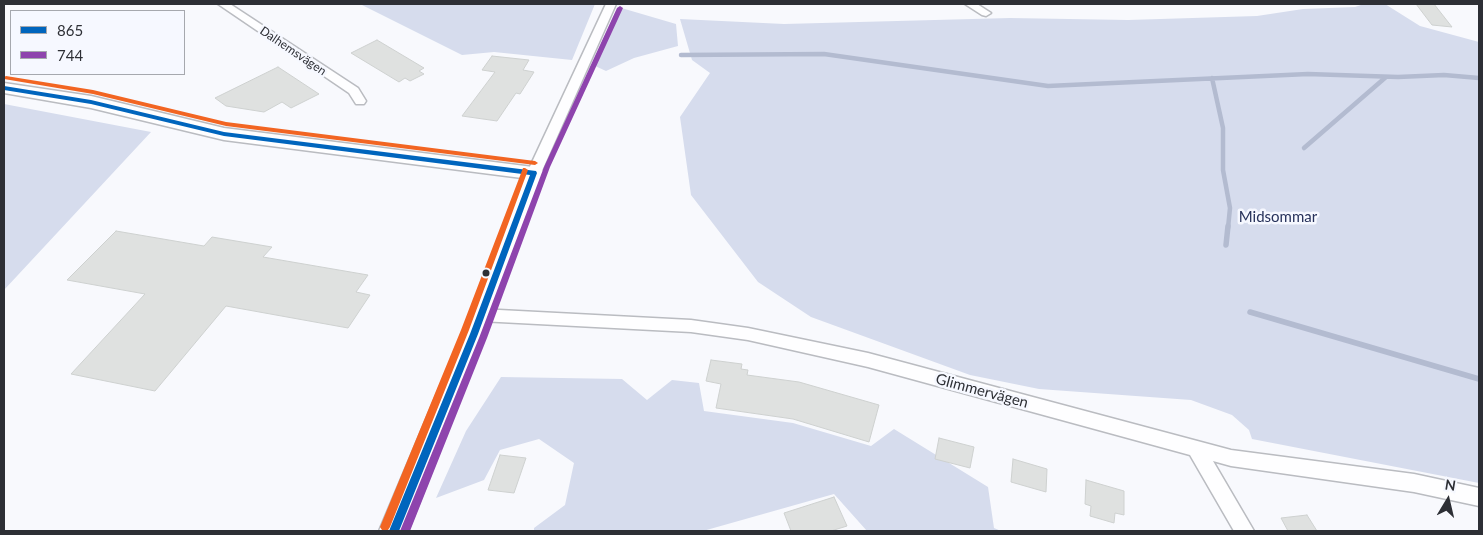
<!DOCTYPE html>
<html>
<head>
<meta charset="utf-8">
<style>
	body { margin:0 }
	#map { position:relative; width:1483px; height:535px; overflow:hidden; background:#f8f9fd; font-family:Lato,sans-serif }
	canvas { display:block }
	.frame { position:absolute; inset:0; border:5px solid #2d2f35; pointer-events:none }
	.legend { position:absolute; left:10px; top:10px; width:175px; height:65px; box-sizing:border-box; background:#f6f8ff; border:1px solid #a6a8ae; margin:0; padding:6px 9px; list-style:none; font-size:15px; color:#2d2f35 }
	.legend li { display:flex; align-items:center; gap:10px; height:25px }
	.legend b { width:25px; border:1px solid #a6a8ae }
	.north { position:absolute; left:1423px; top:475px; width:50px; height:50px; -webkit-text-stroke:4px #f6f8ff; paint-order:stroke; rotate:9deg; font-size:14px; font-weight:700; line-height:20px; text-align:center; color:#2d2f35 }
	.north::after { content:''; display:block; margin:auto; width:18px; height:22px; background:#2d2f35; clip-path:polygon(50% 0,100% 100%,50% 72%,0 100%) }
</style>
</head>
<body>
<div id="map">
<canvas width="1483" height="535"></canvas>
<div class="frame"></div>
<ul class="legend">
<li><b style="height:6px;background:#0065bd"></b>865</li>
<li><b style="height:6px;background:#8e44ad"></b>744</li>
</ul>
<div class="north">N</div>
</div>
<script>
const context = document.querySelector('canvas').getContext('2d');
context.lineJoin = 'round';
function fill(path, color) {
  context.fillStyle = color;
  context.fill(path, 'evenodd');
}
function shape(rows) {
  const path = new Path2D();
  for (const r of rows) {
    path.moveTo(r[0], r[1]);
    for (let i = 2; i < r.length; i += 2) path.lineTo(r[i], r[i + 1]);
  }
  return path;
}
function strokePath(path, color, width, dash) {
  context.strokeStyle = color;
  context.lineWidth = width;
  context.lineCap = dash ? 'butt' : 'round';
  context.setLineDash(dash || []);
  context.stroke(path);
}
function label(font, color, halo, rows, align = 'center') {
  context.font = font + ' Lato,sans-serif';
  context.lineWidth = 5;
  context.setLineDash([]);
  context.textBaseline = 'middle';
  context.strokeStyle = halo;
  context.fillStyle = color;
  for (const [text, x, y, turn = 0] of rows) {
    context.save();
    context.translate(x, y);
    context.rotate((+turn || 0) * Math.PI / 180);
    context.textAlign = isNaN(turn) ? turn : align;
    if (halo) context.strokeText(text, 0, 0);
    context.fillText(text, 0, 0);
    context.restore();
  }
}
fill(shape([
	[360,4,595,4,572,60,494,52,462,55],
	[1364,4,1385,4,1420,26,1479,42,1479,483,1252,439,1249,430,1232,415,1191,400,1039,389,970,375,811,317,758,282,691,195,680,117,710,73,692,60,680,19,784,24,1010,18,1128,20,1257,16,1303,9,1355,7],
	[618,7,676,24,678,46,634,58,606,71,593,65],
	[4,104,151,132,4,290],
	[501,377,622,379,647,400,672,380,699,383,704,411,793,423,871,446,894,429,988,487,994,528,1001,531,867,531,834,494,703,531,534,531,534,528,565,505,574,463,539,439,500,450,484,480,436,498,466,431]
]), '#d6dced');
strokePath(shape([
	[681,55,824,54,1048,86,1308,74,1398,77,1444,75,1479,78],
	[1212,78,1223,128,1223,170,1230,208,1228,228],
	[1304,148,1386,77]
]), '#b3bbd0', 4.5);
strokePath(shape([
	[1226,245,1228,226],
	[1250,312,1479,379]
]), '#b3bbd0', 5.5);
const building = shape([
	[1416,4,1434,4,1452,27,1432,25,1416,4],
	[377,40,424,68,419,71,424,74,410,81,405,78,399,82,351,53,377,40],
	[492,56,529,60,523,70,534,72,520,94,516,93,497,121,462,116,495,72,482,70,492,56],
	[278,67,319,94,291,108,282,102,264,112,226,106,215,98,278,67],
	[116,231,204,246,212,237,272,247,263,257,368,275,356,292,370,295,348,328,226,306,155,391,71,374,145,294,67,280,116,231],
	[711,360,742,364,741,369,748,370,747,375,799,382,879,405,869,442,793,419,716,408,721,384,706,381,711,360],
	[939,438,974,447,970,468,935,459,939,438],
	[500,455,526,458,514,493,488,490,500,455],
	[1013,459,1047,469,1046,492,1011,482,1013,459],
	[1086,480,1124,491,1124,515,1115,513,1114,523,1090,516,1091,506,1085,504,1086,480],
	[834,497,847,526,831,531,791,531,784,513,834,497],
	[1307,515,1317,531,1288,531,1281,518,1307,515]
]);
fill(building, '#dfe1e0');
strokePath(building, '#ced1d0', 1);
const minor = shape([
	[218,4,230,4,358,88,366,101,364,104,356,104,349,93,218,4],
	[606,4,616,4,541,173,539,176,534,177,529,176,527,173,606,4],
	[965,4,977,4,991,13,986,16,982,15,965,4],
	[480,309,691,320,748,328,868,353,1231,450,1414,474,1479,488,1479,506,1414,492,1231,466,1213,461,1254,531,1234,531,1190,455,868,367,748,340,691,332,480,321,474,319,472,315,474,311,480,309]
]);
const secondary = shape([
	[4,83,91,96,224,128,541,168,544,173,486,334,408,531,379,531,462,334,522,178,224,140,91,108,4,93,4,83]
]);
strokePath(minor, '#babcc1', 3);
strokePath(secondary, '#babcc1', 3);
fill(minor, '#fefeff');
fill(secondary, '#fefeff');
fill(shape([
	[4,86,91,100,224,132,536,171,537,173,478,334,399,531,389,531,470,334,530,175,224,136,91,104,4,90,4,86]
]), '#0065bd');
fill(shape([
	[620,6,623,8,550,167,487,338,410,531,400,531,479,338,544,167,617,8,620,6]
]), '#8e44ad');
fill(shape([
	[6,76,93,90,226,122,535,161,538,163,535,165,226,126,93,94,4,79,4,77,6,76],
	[523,168,525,168,528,170,469,330,390,527,388,530,384,531,382,530,380,527,461,330,523,168]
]), '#f26522');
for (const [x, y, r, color] of [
	[486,273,4.5,"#2d2f35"]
]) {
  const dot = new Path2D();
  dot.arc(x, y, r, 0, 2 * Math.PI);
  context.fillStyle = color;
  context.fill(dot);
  strokePath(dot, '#f6f8ff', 2);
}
label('12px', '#2d2f35', '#f6f8ff', [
	["Dalhemsvägen",293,51,34]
]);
label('15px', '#27325b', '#f6f8ff', [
	["Midsommar",1278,217]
]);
label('15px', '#2d2f35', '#f6f8ff', [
	["Glimmervägen",982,391,15]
]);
</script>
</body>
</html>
